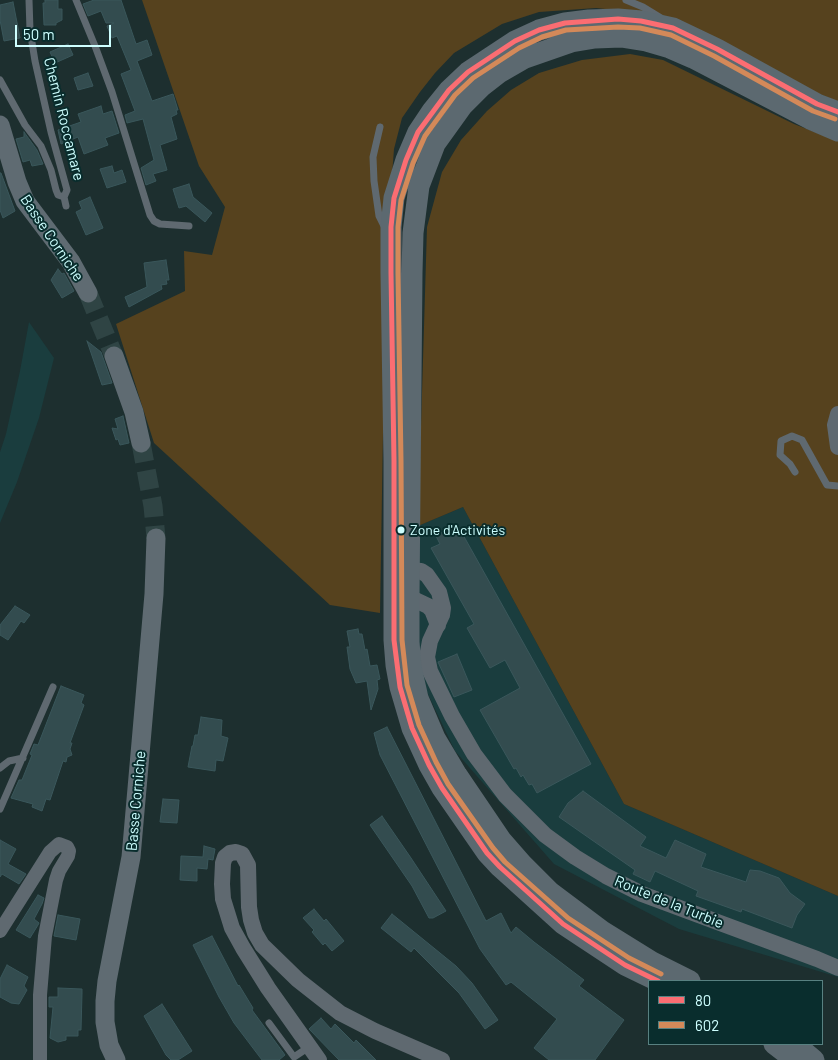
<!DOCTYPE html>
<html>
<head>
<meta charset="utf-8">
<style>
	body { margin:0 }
	#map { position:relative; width:838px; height:1060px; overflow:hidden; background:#1d2f2f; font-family:Barlow,sans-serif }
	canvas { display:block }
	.legend { position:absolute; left:648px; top:980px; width:175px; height:65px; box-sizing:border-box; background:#092d2d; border:1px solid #588181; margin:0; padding:6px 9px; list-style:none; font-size:15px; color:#ceffff }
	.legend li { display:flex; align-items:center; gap:10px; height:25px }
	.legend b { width:25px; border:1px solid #588181 }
	.scale { position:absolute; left:15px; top:25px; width:96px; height:22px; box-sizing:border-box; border:2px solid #ceffff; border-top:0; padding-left:6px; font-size:15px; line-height:18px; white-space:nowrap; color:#ceffff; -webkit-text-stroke:4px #092d2d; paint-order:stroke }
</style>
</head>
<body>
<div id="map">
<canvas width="838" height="1060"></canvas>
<ul class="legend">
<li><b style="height:6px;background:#fb6d72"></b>80</li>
<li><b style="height:6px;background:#d48959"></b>602</li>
</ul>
<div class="scale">50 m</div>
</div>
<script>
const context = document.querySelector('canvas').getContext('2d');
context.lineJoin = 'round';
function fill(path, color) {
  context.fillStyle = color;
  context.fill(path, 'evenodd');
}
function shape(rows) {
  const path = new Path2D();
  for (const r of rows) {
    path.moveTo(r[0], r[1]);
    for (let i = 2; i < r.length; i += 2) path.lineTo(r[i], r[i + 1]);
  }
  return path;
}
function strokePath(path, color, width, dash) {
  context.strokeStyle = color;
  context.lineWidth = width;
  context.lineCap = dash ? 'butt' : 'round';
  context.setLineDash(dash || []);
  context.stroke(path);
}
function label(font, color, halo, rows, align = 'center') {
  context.font = font + ' Barlow,sans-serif';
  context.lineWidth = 4;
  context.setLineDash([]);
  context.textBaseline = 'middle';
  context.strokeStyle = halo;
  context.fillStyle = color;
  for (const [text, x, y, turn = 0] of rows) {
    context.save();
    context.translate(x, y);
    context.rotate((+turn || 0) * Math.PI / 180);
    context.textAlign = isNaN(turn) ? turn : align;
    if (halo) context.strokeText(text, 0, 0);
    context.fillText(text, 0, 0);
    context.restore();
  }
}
fill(shape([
	[29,322,54,358,39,418,17,482,0,523,0,452,6,434,20,371],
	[463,507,624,804,838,896,838,977,679,929,554,864,455,751,414,665,418,526]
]), '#1a3d3e');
fill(shape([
	[142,0,838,0,838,102,815,92,662,15,596,8,539,12,502,24,454,53,435,73,420,92,402,118,394,149,386,253,380,613,330,605,154,443,116,324,185,291,184,251,212,255,225,207,199,166],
	[630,54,663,60,794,124,838,141,838,896,624,804,463,507,418,526,427,227,442,172,461,140,487,111,511,90,539,73,582,60]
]), '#56421e');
const building = shape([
	[45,0,58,0,58,9,62,9,62,20,56,23,56,25,44,25,43,3,45,3,45,0],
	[94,0,121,0,136,44,147,40,152,55,137,61,152,101,173,94,178,110,176,110,177,114,171,117,177,139,160,145,167,170,153,174,156,181,146,185,141,168,154,160,143,119,127,123,125,115,135,111,121,74,131,70,117,36,112,38,107,26,114,23,106,23,101,11,88,16,83,4,94,0],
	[13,2,20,38,4,41,0,20,0,5,13,2],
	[68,44,73,55,55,63,50,52,68,44],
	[88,73,93,86,78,90,74,78,88,73],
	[101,106,103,114,112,111,119,133,105,138,108,145,84,154,78,137,61,144,58,130,81,122,78,114,101,106],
	[24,132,37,150,43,164,32,166,30,160,23,162,16,139,24,137,24,132],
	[112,166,114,173,122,170,126,182,107,188,100,169,112,166],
	[0,173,1,173,15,211,3,218,0,210,0,173],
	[189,184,193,197,212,213,205,222,186,206,179,208,173,189,189,184],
	[90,197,103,228,86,235,76,212,82,209,79,202,90,197],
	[166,260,169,280,166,280,167,284,161,285,162,289,129,307,125,297,147,287,144,263,166,260],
	[58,269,62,274,64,273,74,291,62,298,51,280,58,269],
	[87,341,101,352,112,383,102,385,87,341],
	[123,416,129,443,120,445,118,439,116,440,112,428,118,429,115,419,123,416],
	[457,524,591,764,537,793,532,784,529,785,523,775,521,777,516,768,514,769,480,710,520,688,505,660,490,668,467,628,474,624,431,548,440,544,436,536,457,524],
	[15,606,30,615,24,623,21,621,8,640,0,635,0,625,15,606],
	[358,629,359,634,362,634,365,650,367,649,370,666,377,665,380,679,377,680,378,689,371,710,367,681,356,683,350,669,347,647,350,647,347,631,358,629],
	[457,654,472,690,454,697,438,662,457,654],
	[61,686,84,695,81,703,84,705,70,743,72,743,70,749,72,755,67,757,66,762,63,761,50,800,46,799,42,811,32,807,33,804,11,798,19,780,22,780,32,755,30,754,34,744,38,745,61,686],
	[201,717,222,720,221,736,228,738,223,761,216,760,215,771,188,767,192,746,193,746,195,735,198,735,201,717],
	[387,727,486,921,501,913,511,933,516,927,534,942,584,980,579,986,624,1020,595,1060,549,1060,534,1048,557,1019,511,982,506,985,480,949,380,755,374,733,387,727],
	[583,791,646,837,640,846,666,858,675,840,706,854,701,867,746,882,750,870,760,871,779,878,790,893,805,904,797,915,792,928,742,909,741,912,696,896,698,891,655,871,650,882,633,874,635,870,559,817,568,803,583,791],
	[163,799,179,800,177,823,160,822,163,799],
	[382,816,411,858,446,911,433,918,429,918,412,886,370,825,382,816],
	[0,840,16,849,8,864,26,874,19,884,2,874,0,877,0,840],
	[204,846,215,849,213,860,208,859,207,869,197,868,197,881,180,880,181,856,203,857,204,846],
	[38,895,44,898,42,904,34,919,39,923,38,925,30,938,16,930,38,895],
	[314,909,324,921,326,919,344,941,332,951,325,943,323,945,312,932,314,930,303,918,314,909],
	[392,914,456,966,472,983,498,1020,485,1029,459,993,414,948,411,952,381,928,392,914],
	[58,915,80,919,76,940,54,936,58,915],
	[212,936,238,986,239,985,253,1008,252,1010,285,1055,279,1060,262,1060,234,1023,219,997,193,945,212,936],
	[7,965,28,977,24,986,27,990,19,1004,11,1003,0,997,0,979,7,965],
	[58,988,82,989,82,993,81,1030,78,1030,78,1036,66,1036,66,1040,58,1042,50,1038,53,1007,49,1007,49,997,58,997,58,988],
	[162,1004,192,1051,178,1060,171,1060,166,1055,144,1016,162,1004],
	[321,1018,331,1029,335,1024,354,1043,356,1040,376,1060,339,1060,309,1029,321,1018]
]);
fill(building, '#334c4f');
strokePath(building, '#3a575b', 1);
strokePath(shape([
	[88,293,114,356],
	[141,443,153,506,156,538]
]), '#2f4444', 19, [19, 9]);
strokePath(shape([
	[76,0,95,46,112,92,150,215,154,221,160,224,189,226],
	[626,0,643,7,661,18],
	[0,80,25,125,41,146,51,170,56,190,58,195,64,197,67,190,51,132,35,61,30,30,29,0],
	[380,127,373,157,374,181,379,216,384,226],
	[64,197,66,206],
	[795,472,790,464,780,455,781,441,792,436,802,440,827,485,838,486],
	[0,768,9,761,23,758],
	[0,809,53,687],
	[269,1023,294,1057,309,1047]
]), '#5f6970', 7);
strokePath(shape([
	[0,931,50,852,59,844,67,847,69,851,68,856,59,871,56,880,45,936,40,995,40,1060]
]), '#5f6970', 14);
strokePath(shape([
	[838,414,835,425,838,447],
	[404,578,409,570,421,571,427,575,439,592,443,608,442,615,430,641,427,657,430,671,452,716,474,754,505,795,545,835,575,857,606,876,642,894,817,959,838,968],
	[404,588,409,597,428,606,432,610,438,625],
	[319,1060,268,988,243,948,232,928,223,899,222,884,223,863,225,857,230,853,236,852,242,854,248,865,249,907,251,920,255,933,262,945,298,980,340,1013,375,1031,442,1060]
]), '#5f6970', 16);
strokePath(shape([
	[0,125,17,182,25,201,71,262,88,293],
	[114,356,134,412,141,443],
	[116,1060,109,1045,105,1022,105,1001,107,981,131,857,154,594,156,538]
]), '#5f6b72', 19);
strokePath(shape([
	[658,981,625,965,563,924,500,867,487,853,442,788,429,765,412,728,400,687,396,665,394,640,394,461,391,273,391,227,394,198,406,160,418,132,432,111,449,90,468,72,515,41,539,30,565,23,589,20,618,19,641,21,673,28,717,49,817,104,838,112],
	[690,981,652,962,602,931,550,892,522,864,501,840,457,775,435,738,418,698,411,667,409,642,409,597,412,273,413,233,419,186,435,144,463,105,481,87,499,73,525,58,571,42,595,38,621,37,646,41,670,48,693,58,810,119,838,131],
	[774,1044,795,1060],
	[795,1044,814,1060]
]), '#5c6970', 21);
strokePath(shape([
	[658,981,625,965,563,924,500,867,487,853,442,788,429,765,412,728,400,687,394,640,394,461,391,273,391,227,394,198,406,160,418,132,449,90,468,72,515,41,539,30,565,23,618,19,641,21,673,28,717,49,817,104,838,112]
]), '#fb6d72', 5);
strokePath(shape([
	[661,974,629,958,568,918,505,862,493,848,448,784,436,762,419,725,407,685,402,640,401,461,398,273,398,227,401,200,413,163,425,136,455,95,473,78,519,48,542,37,566,30,618,27,640,28,671,35,714,56,813,111,835,119]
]), '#d48959', 5);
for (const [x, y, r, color] of [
	[401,530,4.5,"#ceffff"]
]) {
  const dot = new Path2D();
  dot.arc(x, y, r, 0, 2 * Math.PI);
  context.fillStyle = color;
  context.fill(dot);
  strokePath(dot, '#092d2d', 2);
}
label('14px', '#ceffff', '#092d2d', [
	["Zone d'Activités",410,530]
], 'left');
label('15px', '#ceffff', '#092d2d', [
	["Chemin Roccamare",64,119,76],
	["Basse Corniche",52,238,56],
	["Basse Corniche",136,801,-85],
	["Route de la Turbie",669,902,22]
]);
</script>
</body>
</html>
